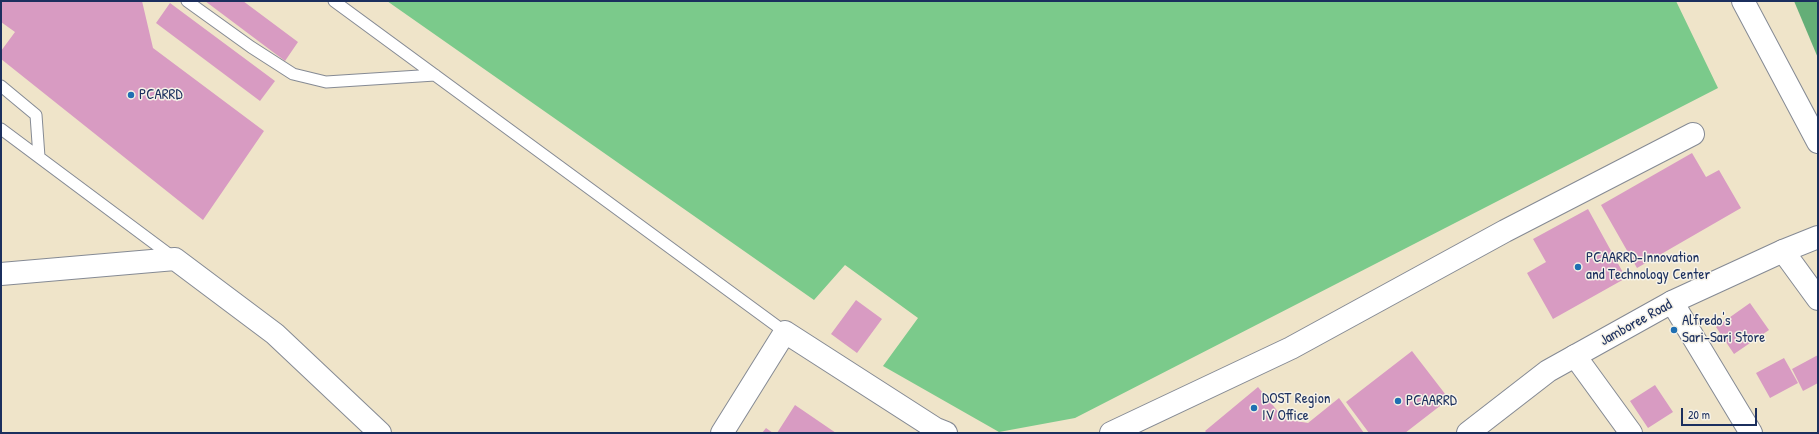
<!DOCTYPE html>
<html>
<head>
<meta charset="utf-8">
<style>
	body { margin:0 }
	#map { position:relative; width:1819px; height:434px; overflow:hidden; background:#efe4c9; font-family:"Patrick Hand",sans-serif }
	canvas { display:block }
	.frame { position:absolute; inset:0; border:2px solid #1b2f5e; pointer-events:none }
	.scale { position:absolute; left:1681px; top:408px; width:76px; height:18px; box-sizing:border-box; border:2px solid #1b2f5e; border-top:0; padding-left:5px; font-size:12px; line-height:14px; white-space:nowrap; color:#1b2f5e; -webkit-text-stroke:3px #f7f3e8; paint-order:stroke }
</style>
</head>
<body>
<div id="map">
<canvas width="1819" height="434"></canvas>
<div class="frame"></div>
<div class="scale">20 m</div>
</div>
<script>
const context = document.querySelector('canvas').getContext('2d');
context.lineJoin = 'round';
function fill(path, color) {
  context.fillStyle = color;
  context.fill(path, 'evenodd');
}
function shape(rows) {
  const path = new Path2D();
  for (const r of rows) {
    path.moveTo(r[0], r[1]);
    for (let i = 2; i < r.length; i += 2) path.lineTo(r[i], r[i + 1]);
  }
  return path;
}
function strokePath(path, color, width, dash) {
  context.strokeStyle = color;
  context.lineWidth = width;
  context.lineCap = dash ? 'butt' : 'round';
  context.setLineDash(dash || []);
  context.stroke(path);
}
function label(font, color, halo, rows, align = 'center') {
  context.font = font + ' "Patrick Hand",sans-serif';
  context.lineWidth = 3;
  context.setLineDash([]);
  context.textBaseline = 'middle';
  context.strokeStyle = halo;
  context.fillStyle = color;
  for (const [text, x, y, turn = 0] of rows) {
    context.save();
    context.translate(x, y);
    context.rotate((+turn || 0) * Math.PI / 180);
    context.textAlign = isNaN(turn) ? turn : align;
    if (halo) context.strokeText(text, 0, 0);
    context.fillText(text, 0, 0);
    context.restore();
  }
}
fill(shape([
	[387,1,1676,1,1718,88,1075,418,999,432,883,366,918,318,845,265,814,300]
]), '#7bca8b');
fill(shape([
	[1794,1,1818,1,1818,58]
]), '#64ae77');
fill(shape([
	[1,1,142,1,153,48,264,131,203,220,1,59,1,51,15,32,1,22],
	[205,1,243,1,298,42,285,61],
	[170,3,275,81,260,101,156,23],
	[1692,153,1706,177,1719,170,1741,208,1637,268,1601,205],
	[1588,209,1626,278,1553,319,1527,273,1546,262,1533,239],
	[856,300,882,319,857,353,831,334],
	[1750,303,1769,330,1734,354,1716,327],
	[1412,351,1449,399,1405,433,1369,433,1346,402],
	[1818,355,1818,383,1803,391,1792,369],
	[1784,358,1798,383,1770,398,1756,373],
	[1655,385,1673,412,1648,428,1630,401],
	[1258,387,1284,419,1308,423,1339,398,1364,433,1207,433,1205,431],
	[795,405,836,433,777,433],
	[766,428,773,433,762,433]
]), '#d89bc2');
const service = shape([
	[187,1,251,47,293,74,326,82,435,75],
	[334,1,785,332],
	[1,86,36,115,39,157],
	[1,129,174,258]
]);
const minor = shape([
	[1743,1,1818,142],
	[1783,251,1818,299],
	[1,274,175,259,275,334,380,433],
	[1672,302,1751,433],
	[1575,356,1631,433],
	[722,433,785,332,936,429,946,433],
	[1111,433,1291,348,1505,231,1693,134]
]);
const secondary = shape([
	[1468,433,1548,371,1672,302,1783,251,1818,237]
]);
strokePath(service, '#858a94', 13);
strokePath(minor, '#858a94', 24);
strokePath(secondary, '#858a94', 24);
strokePath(service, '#fff', 11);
strokePath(minor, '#fff', 22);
strokePath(secondary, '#fff', 22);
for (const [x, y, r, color] of [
	[131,95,4,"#1f6fb2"],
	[1578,267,4,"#1f6fb2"],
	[1674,330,4,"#1f6fb2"],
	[1398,401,4,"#1f6fb2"],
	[1254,408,4,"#1f6fb2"]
]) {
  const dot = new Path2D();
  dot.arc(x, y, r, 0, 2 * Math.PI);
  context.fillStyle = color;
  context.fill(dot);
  strokePath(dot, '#f7f3e8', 1.5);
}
label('15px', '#1b2f5e', '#f7f3e8', [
	["PCARRD",139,95],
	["PCAARRD-Innovation",1586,258],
	["and Technology Center",1586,275],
	["Alfredo's",1682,321],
	["Sari-Sari Store",1682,338],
	["DOST Region",1262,399],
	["IV Office",1262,416],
	["PCAARRD",1406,401]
], 'left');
label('15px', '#1b2f5e', '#f7f3e8', [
	["Jamboree Road",1636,323,-29]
]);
</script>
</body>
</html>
